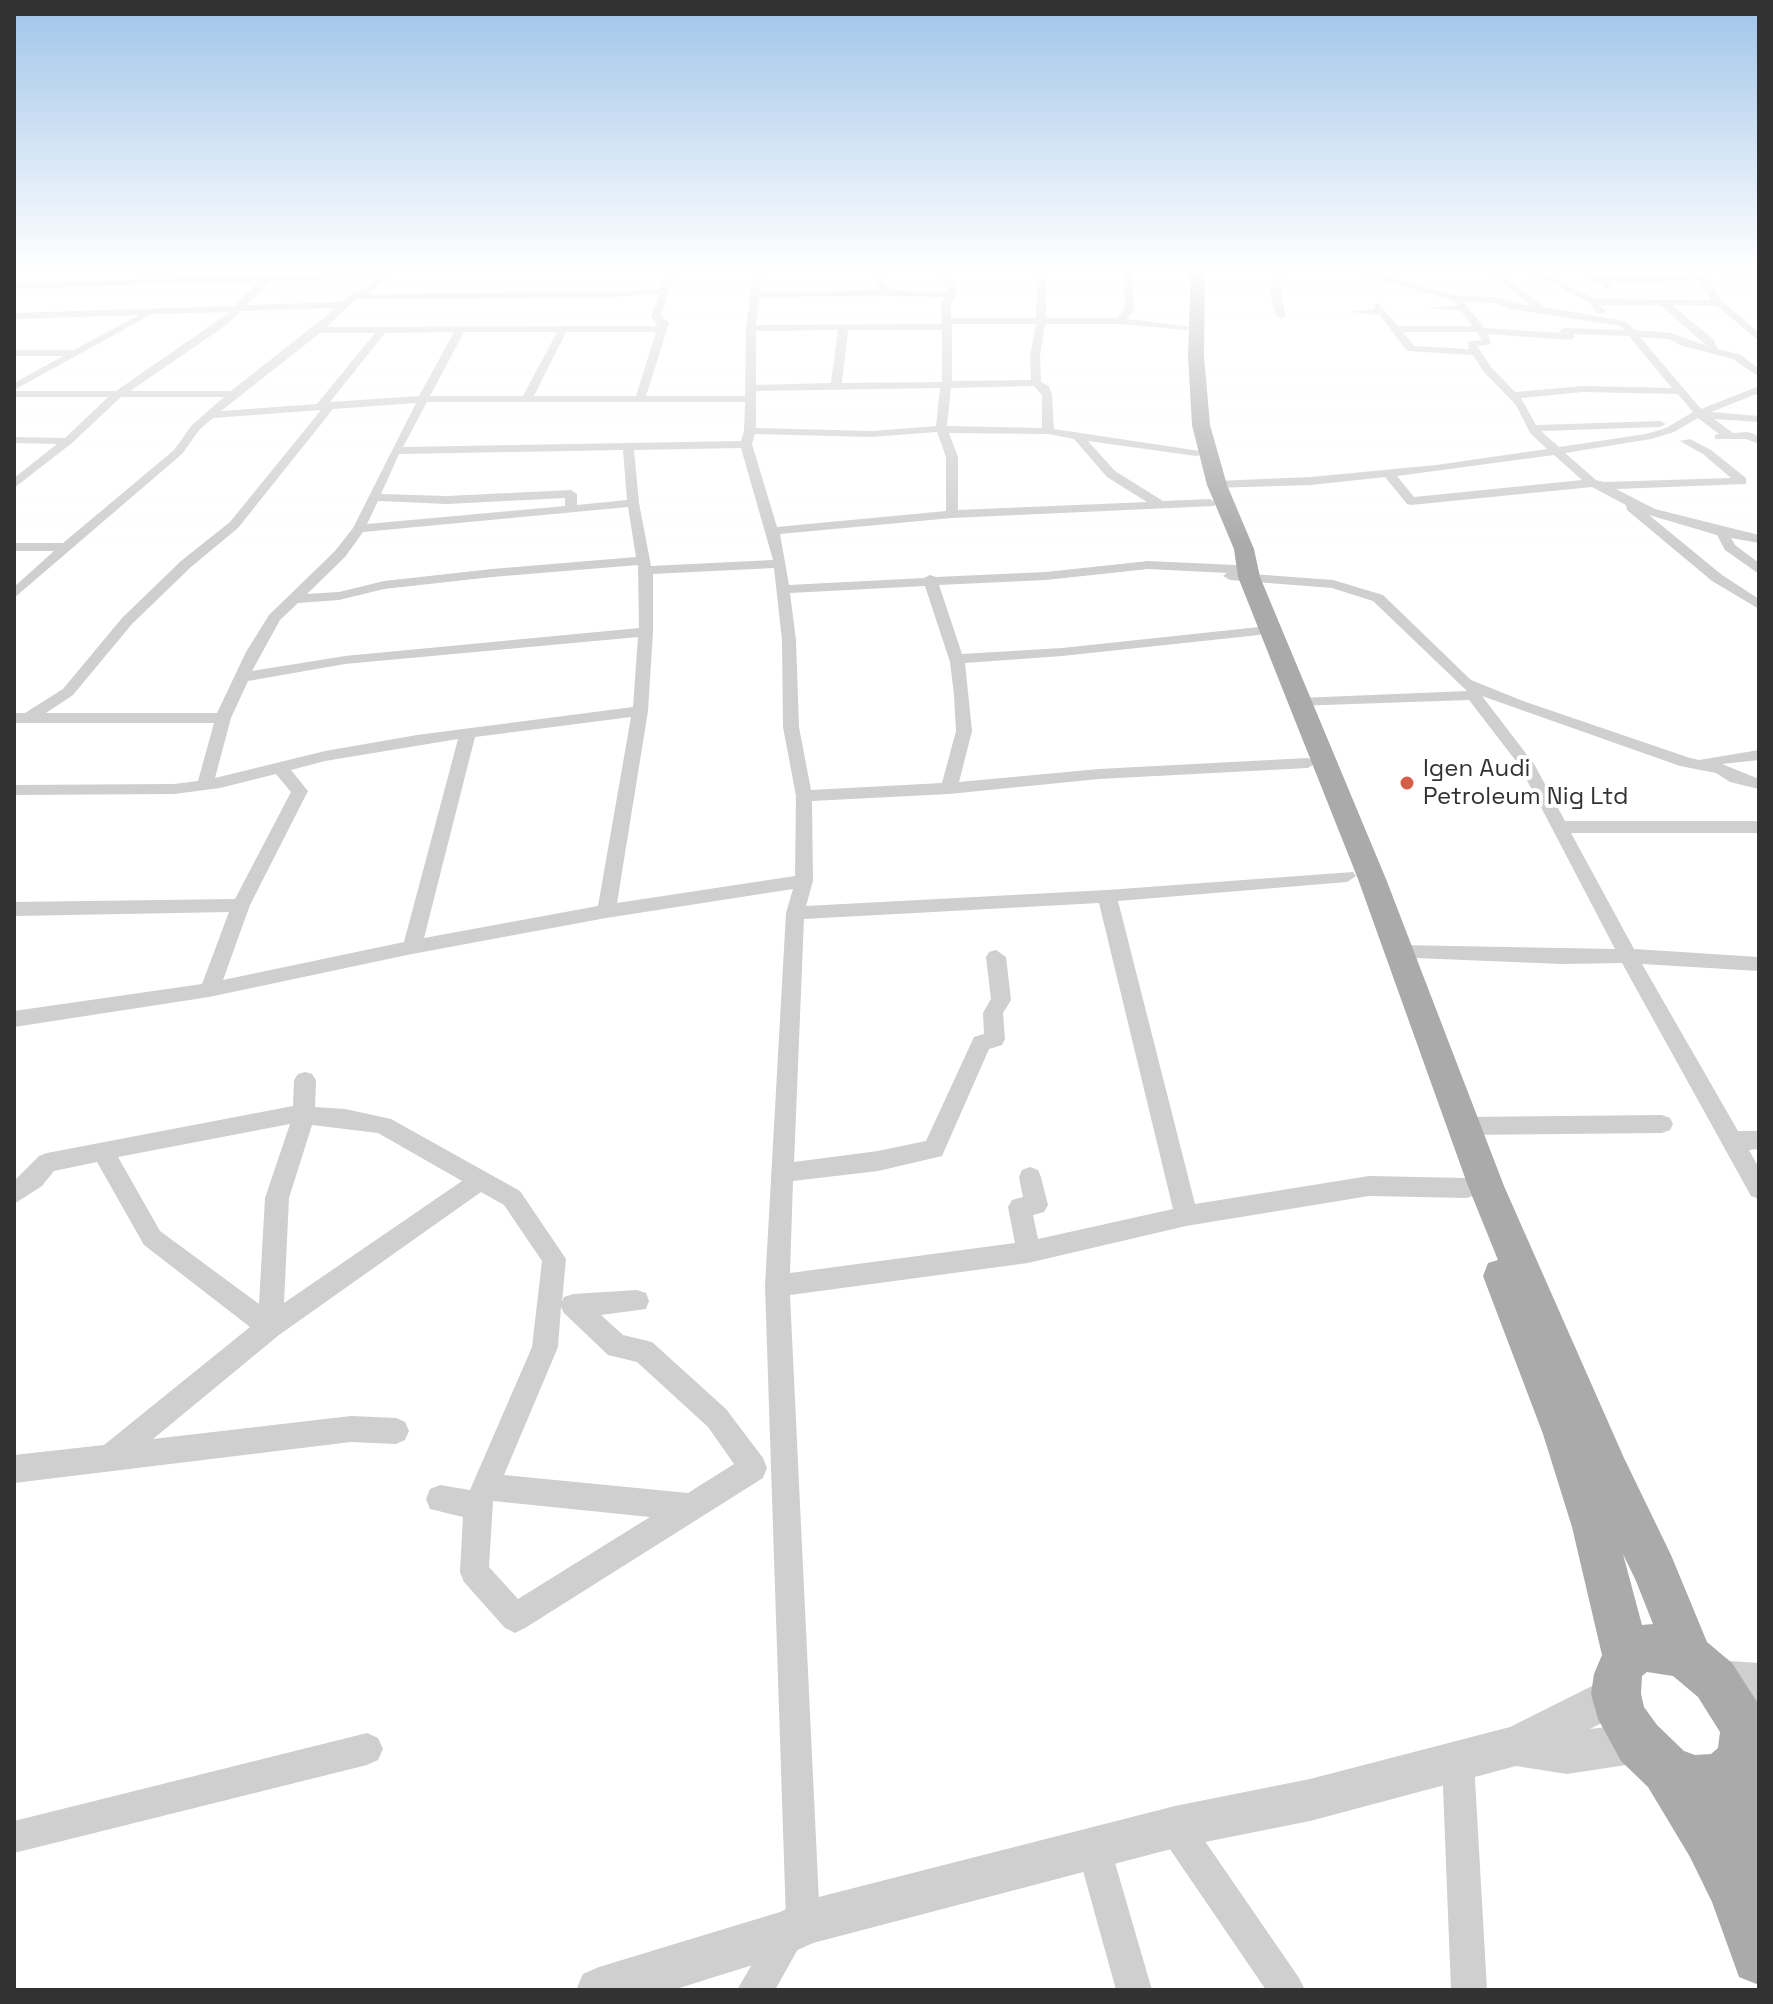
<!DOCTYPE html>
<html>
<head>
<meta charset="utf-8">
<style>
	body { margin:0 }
	#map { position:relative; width:1773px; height:2004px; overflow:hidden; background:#fff; font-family:"Space Grotesk",sans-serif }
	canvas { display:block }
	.frame { position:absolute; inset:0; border:16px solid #323232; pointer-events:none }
</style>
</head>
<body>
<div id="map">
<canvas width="1773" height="2004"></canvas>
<div class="frame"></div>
</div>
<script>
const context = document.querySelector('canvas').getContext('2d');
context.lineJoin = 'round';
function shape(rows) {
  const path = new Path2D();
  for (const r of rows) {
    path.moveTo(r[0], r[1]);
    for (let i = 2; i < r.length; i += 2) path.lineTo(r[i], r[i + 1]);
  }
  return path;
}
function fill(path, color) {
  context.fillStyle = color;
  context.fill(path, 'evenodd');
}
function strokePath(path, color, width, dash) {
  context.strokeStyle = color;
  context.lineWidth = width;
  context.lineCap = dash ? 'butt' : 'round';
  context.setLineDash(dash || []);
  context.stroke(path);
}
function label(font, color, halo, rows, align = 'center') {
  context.font = font + ' "Space Grotesk",sans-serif';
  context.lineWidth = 8;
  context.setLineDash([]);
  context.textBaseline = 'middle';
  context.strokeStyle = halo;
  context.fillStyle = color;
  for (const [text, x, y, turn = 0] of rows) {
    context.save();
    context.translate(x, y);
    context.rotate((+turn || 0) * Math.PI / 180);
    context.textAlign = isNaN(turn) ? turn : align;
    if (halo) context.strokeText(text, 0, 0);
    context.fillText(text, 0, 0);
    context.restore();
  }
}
fill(shape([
	[14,267,23,267,14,273,14,267],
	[389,267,620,267,616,270,393,272,369,294,597,292,661,289,669,267,677,267,661,315,669,323,646,396,745,396,746,328,753,274,760,267,769,267,761,275,760,291,880,290,871,274,873,267,881,267,879,274,890,290,947,291,938,267,946,267,957,294,951,303,951,318,1036,318,1038,267,1046,267,1046,318,1117,318,1125,309,1123,267,1131,267,1135,309,1127,319,1191,327,1186,330,1120,324,1045,324,1040,356,1041,382,1049,386,1052,395,1054,429,1200,451,1200,455,1196,456,1088,441,1115,471,1163,501,1210,499,1216,503,1214,506,952,518,780,534,789,585,924,578,930,575,936,577,1046,572,1148,561,1236,565,1243,569,1238,573,1333,580,1383,595,1471,680,1523,701,1690,758,1699,760,1759,750,1759,760,1722,764,1759,779,1759,789,1730,782,1716,773,1680,766,1482,696,1534,764,1565,821,1759,821,1759,833,1571,833,1634,949,1759,957,1759,971,1642,964,1738,1131,1759,1131,1759,1149,1749,1150,1759,1168,1759,1199,1751,1196,1622,963,1562,964,1391,957,1388,952,1398,945,1615,949,1519,765,1469,700,1295,706,1295,700,1300,698,1467,691,1373,601,1332,588,1230,580,1223,576,1227,573,1148,569,1046,580,939,585,962,654,1062,648,1259,627,1266,631,1259,635,1062,656,965,663,972,731,959,782,1099,769,1308,758,1316,763,1308,768,1099,779,949,794,812,801,813,881,806,906,1107,890,1353,872,1356,876,1347,882,1118,901,1195,1204,1369,1176,1467,1178,1475,1181,1478,1188,1475,1195,1467,1198,1369,1196,1186,1226,1028,1263,790,1295,820,1923,815,1935,803,1940,775,1990,737,1990,775,1925,786,1920,765,1286,786,913,793,889,606,918,412,954,209,997,14,1027,14,1011,202,984,229,912,14,916,14,902,235,899,291,792,276,774,220,788,174,794,14,795,14,785,174,784,198,781,214,723,14,723,14,713,25,713,63,689,122,618,181,561,230,522,321,410,213,418,200,429,182,454,14,598,14,587,54,551,14,551,14,543,63,543,174,450,192,425,224,397,121,397,72,443,14,488,14,478,57,444,14,443,14,437,65,438,108,397,14,397,14,391,116,391,230,312,152,314,14,390,14,383,63,356,14,356,14,350,74,350,139,315,14,319,14,313,235,306,259,281,14,289,14,283,383,272,389,267],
	[377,278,366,289,350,295,342,302,246,305,271,281,377,278],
	[659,294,651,316,658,326,327,327,356,299,597,298,659,294],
	[759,297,888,296,946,297,941,303,942,324,756,325,759,297],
	[336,308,231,391,130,391,228,324,240,311,336,308],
	[952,324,1036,324,1030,356,1031,380,952,381,952,324],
	[838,330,831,383,756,385,756,331,838,330],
	[848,330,942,330,942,382,842,383,848,330],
	[454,332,419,396,330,402,385,333,454,332],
	[464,332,557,332,523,396,430,396,464,332],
	[566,332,656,332,636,396,534,396,566,332],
	[320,333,375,333,317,404,221,411,320,333],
	[1034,386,1042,395,1042,428,947,426,951,388,1034,386],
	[940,388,936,426,872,431,756,428,756,391,940,388],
	[427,402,745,402,744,431,741,441,403,447,427,402],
	[416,403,353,528,335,551,269,615,246,652,217,713,46,713,73,695,132,624,191,567,238,528,333,409,416,403],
	[937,432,946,457,946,511,777,527,752,444,755,434,872,437,937,432],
	[949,433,1048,434,1074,439,1107,477,1147,502,958,510,958,457,949,433],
	[741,448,773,560,651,566,639,503,634,450,741,448],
	[623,450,627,500,577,505,577,494,571,490,447,496,381,494,399,454,623,450],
	[565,498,565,506,367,524,378,501,447,504,565,498],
	[628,507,636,557,492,569,384,581,339,592,307,594,345,557,363,532,628,507],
	[638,565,639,628,345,656,252,671,280,620,298,603,339,600,384,589,492,577,638,565],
	[774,568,782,640,783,727,796,796,795,876,617,903,648,711,653,632,653,574,774,568],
	[925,586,950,662,954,695,956,731,942,783,811,790,799,727,796,640,790,593,925,586],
	[638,637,633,707,417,735,325,751,215,778,231,718,248,681,345,664,638,637],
	[631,717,598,906,424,938,475,737,631,717],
	[458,739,404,942,223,980,250,905,308,791,291,770,325,761,458,739],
	[1099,903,1173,1209,1038,1239,1033,1215,1044,1212,1048,1205,1041,1177,1038,1170,1030,1167,1022,1170,1019,1177,1023,1197,1012,1200,1008,1207,1015,1243,790,1273,793,1181,878,1171,942,1156,989,1049,1002,1045,1005,1039,1003,1013,1011,1000,1006,957,996,950,989,952,986,957,991,999,983,1013,984,1034,974,1037,926,1141,878,1151,794,1162,804,919,1099,903],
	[1272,267,1280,267,1281,296,1286,316,1281,319,1276,316,1271,296,1272,267],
	[1339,267,1351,267,1457,296,1496,297,1531,306,1483,267,1492,267,1544,307,1624,321,1635,330,1671,333,1707,346,1660,305,1600,305,1606,312,1598,314,1589,303,1523,267,1533,267,1595,299,1711,300,1700,281,1607,282,1612,286,1608,289,1573,267,1582,267,1598,276,1692,275,1681,267,1759,271,1759,277,1696,270,1710,279,1718,297,1759,333,1759,341,1717,306,1672,305,1713,339,1718,349,1741,355,1759,369,1759,377,1733,359,1683,346,1669,339,1640,337,1701,409,1759,386,1759,393,1711,412,1759,416,1759,422,1714,419,1733,433,1748,432,1759,436,1759,444,1746,439,1715,439,1715,435,1719,434,1698,418,1674,432,1651,439,1565,453,1596,480,1604,482,1731,478,1703,454,1680,441,1690,439,1711,450,1746,478,1746,484,1616,489,1655,509,1759,535,1759,543,1731,538,1735,545,1759,563,1759,574,1725,550,1717,535,1649,515,1722,575,1759,599,1759,609,1712,581,1627,510,1626,505,1592,487,1411,505,1407,504,1385,477,1311,485,1213,488,1213,482,1217,481,1311,477,1436,465,1547,449,1530,433,1516,405,1483,371,1473,355,1407,351,1380,315,1350,312,1376,309,1373,306,1378,303,1398,326,1472,326,1461,311,1428,308,1457,305,1454,301,1339,267],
	[1464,302,1495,303,1510,309,1621,326,1624,330,1564,328,1559,331,1561,333,1484,328,1464,302],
	[1403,332,1477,332,1482,340,1468,342,1469,349,1414,346,1403,332],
	[1488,334,1570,340,1575,337,1573,334,1629,336,1672,388,1583,386,1515,392,1491,367,1477,346,1491,344,1488,334],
	[1583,392,1678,394,1693,412,1666,428,1646,434,1559,447,1541,431,1660,427,1666,424,1660,421,1536,425,1521,398,1583,392],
	[1554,455,1582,480,1414,497,1397,476,1554,455],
	[305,1072,312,1074,316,1080,315,1107,345,1109,391,1119,520,1191,566,1259,562,1302,564,1297,573,1294,637,1290,646,1293,649,1301,646,1309,601,1315,623,1335,652,1342,726,1409,763,1458,767,1468,763,1478,525,1628,515,1633,505,1628,464,1582,460,1572,463,1517,430,1509,426,1499,430,1489,440,1485,470,1490,532,1347,542,1261,504,1205,481,1192,279,1335,153,1439,351,1416,396,1418,405,1422,409,1431,405,1440,396,1444,351,1442,14,1483,14,1455,104,1445,250,1327,144,1245,97,1162,54,1171,42,1186,14,1204,14,1181,39,1156,47,1153,293,1106,294,1080,298,1074,305,1072],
	[290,1124,265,1198,259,1304,160,1231,118,1157,290,1124],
	[312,1125,378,1133,462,1181,284,1303,289,1198,312,1125],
	[561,1307,564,1313,608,1355,637,1362,708,1427,734,1464,688,1493,504,1475,558,1347,561,1307],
	[493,1501,650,1517,518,1599,489,1567,493,1501],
	[1662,1115,1670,1118,1673,1124,1670,1130,1662,1133,1464,1135,1456,1132,1453,1126,1456,1120,1464,1117,1662,1115],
	[367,1733,378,1738,383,1749,378,1760,367,1765,14,1853,14,1821,367,1733],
	[1458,1746,1469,1751,1474,1762,1487,1990,1451,1990,1442,1762,1447,1751,1458,1746],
	[1175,1811,1187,1815,1299,1978,1305,1990,1266,1990,1163,1839,1159,1827,1163,1815,1175,1811],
	[1094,1832,1106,1837,1111,1849,1152,1990,1116,1990,1077,1849,1082,1837,1094,1832]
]), '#cfcfcf');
fill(shape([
	[1715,1660,1759,1663,1759,1703,1715,1700,1701,1694,1695,1680,1701,1666,1715,1660],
	[1616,1674,1630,1680,1636,1694,1630,1708,1590,1729,1639,1723,1653,1729,1659,1743,1653,1757,1639,1763,1567,1774,1516,1766,1310,1821,1175,1848,813,1943,791,1953,673,1990,576,1990,583,1974,599,1967,780,1912,803,1901,1175,1806,1310,1779,1510,1727,1616,1674]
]), '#cfcfcf');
fill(shape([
	[1191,267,1205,267,1204,356,1210,425,1227,485,1254,549,1260,577,1386,879,1504,1186,1624,1458,1671,1555,1707,1642,1732,1663,1759,1705,1759,1985,1739,1977,1712,1902,1690,1857,1648,1787,1621,1761,1598,1719,1591,1694,1594,1674,1602,1655,1572,1527,1543,1434,1483,1276,1488,1263,1498,1260,1468,1186,1358,879,1238,577,1234,549,1207,485,1192,425,1188,356,1191,267],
	[1623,1554,1636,1581,1653,1624,1642,1625,1623,1554],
	[1647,1672,1673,1676,1698,1697,1720,1732,1718,1748,1711,1754,1695,1755,1684,1751,1657,1725,1644,1707,1641,1694,1642,1676,1647,1672]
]), '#aaa');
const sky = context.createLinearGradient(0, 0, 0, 547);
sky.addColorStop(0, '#9fc4e9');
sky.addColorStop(0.49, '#fff');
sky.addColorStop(1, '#ffffff00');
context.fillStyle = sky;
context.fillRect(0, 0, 1773, 547);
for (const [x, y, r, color] of [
	[1407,783,8,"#d65d47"]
]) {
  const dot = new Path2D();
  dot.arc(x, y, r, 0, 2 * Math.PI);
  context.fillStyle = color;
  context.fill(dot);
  strokePath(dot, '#fff', 3);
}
label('24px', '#323232', '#fff', [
	["Igen Audi",1423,769],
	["Petroleum Nig Ltd",1423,797]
], 'left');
</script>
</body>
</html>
